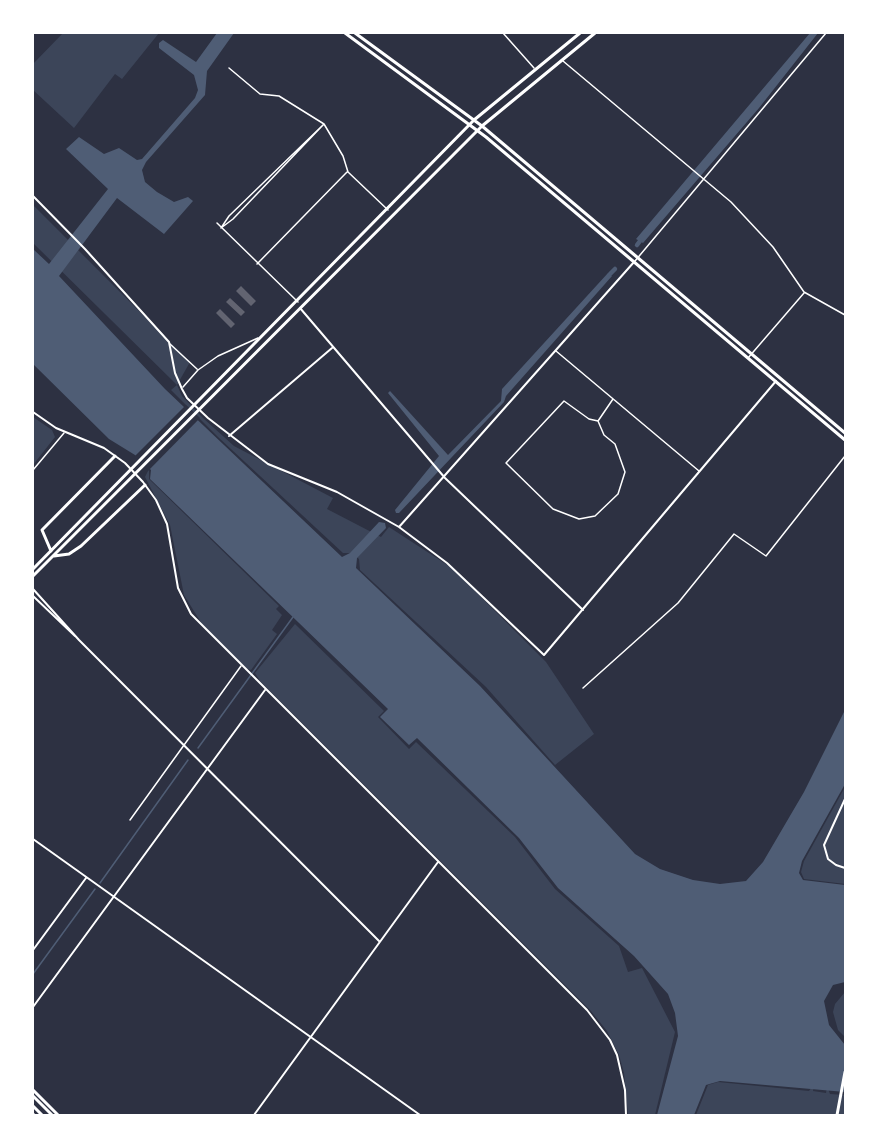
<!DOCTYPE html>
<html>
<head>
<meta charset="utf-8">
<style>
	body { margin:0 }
	#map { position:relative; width:878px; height:1148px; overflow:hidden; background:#2d3142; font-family:Spectral,serif }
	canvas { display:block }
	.frame { position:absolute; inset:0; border:34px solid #fff; pointer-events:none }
</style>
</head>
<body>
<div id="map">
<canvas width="878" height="1148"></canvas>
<div class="frame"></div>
</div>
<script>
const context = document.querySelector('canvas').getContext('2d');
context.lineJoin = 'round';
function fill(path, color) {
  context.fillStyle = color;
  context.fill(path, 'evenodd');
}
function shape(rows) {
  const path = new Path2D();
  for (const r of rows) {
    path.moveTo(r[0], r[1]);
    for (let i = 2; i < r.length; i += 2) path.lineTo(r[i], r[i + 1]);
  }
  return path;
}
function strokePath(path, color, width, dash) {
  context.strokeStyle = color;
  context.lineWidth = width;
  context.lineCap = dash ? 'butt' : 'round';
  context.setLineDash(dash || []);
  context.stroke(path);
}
fill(shape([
	[63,33,159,33,122,79,115,74,74,128,33,90,33,64],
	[33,205,190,362,177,385,182,396,203,418,234,446,333,498,327,509,381,537,389,527,452,568,546,662,594,734,555,765,486,687,360,570,359,559,351,553,343,553,218,437,171,390,177,385,33,243],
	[33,417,52,430,55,437,33,465],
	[149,469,149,479,279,606,276,609,282,615,272,630,277,634,251,670,247,669,202,624,184,595,170,525,145,477],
	[295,624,384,711,378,717,409,749,416,742,515,837,555,889,619,946,628,972,642,968,675,1032,655,1115,628,1115,624,1073,619,1055,607,1031,591,1011,260,681,255,673],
	[845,787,845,884,804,879,801,872,804,861],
	[845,992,845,1037,838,1030,833,1012,835,1004],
	[718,1082,809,1091,814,1084,813,1091,826,1093,827,1086,830,1094,845,1095,845,1115,696,1115,708,1085]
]), '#3c4559');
fill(shape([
	[217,33,234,33,207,71,205,95,146,162,142,170,145,182,157,192,174,202,188,197,193,201,164,234,117,198,59,276,165,389,342,557,350,553,379,522,385,523,386,528,357,558,356,568,480,686,635,854,660,869,693,880,720,884,746,881,763,862,804,792,845,710,845,784,802,861,799,873,803,880,845,885,845,982,833,985,824,1001,829,1025,845,1045,845,1092,720,1081,706,1085,694,1115,657,1115,678,1036,675,1013,668,994,634,956,558,888,519,838,417,738,409,745,380,717,388,709,150,479,151,470,135,455,109,439,33,364,33,249,49,264,108,189,66,149,79,137,104,154,119,148,137,160,142,159,195,98,198,90,194,75,159,48,159,43,163,40,196,62],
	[810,33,818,33,759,108,643,243,636,239],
	[608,273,612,276,506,396,504,402,399,513,396,513,395,510,439,456,388,393,390,391,448,455,501,401,502,389]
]), '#4f5d75');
fill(shape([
	[186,405,200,418,148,471,134,457]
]), '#2d3142');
strokePath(shape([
	[198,748,293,617],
	[100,883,188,760],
	[33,974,95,889]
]), '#4f5d75', 1.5);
strokePath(shape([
	[637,245,640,241],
	[610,274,615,269]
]), '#4f5d75', 4.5);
fill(shape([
	[241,286,256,301,251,306,236,291],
	[230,298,245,312,241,316,226,302],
	[220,309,235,324,231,328,216,313]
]), '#626471');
strokePath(shape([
	[503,33,534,68],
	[563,61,731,202,773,247,804,292,845,315],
	[229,68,260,94,279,96,324,124,343,156,348,172,388,210],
	[324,124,233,219,221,228,229,216,324,124],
	[217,223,298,302],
	[635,261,826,33],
	[257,264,347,172],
	[170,344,197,369],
	[556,351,699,471],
	[748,358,804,293],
	[183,387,198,370,218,356,258,338],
	[598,421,589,419,564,401,506,463,553,509,579,519,595,516,618,494,625,472,615,444,604,435,598,421,613,399],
	[33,470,64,433],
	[583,688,678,603,734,534,766,556,845,456],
	[130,820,241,666]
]), '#fff', 1.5);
strokePath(shape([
	[33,196,85,249,169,342,175,373,182,389,187,398,208,418,268,464,337,492,399,527,447,563,544,655,776,381],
	[300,308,445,478,583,610],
	[33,412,56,428,104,448,125,463,143,482,156,500,167,524,178,588,191,614,587,1010,610,1040,617,1055,625,1090,626,1115],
	[229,436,332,348],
	[399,527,634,262],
	[33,589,79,640,379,941],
	[33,596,75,636],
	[845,799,824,845,828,859,836,865,845,868],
	[33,839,420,1115],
	[33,950,86,878],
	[33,1007,265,690],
	[254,1115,438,862]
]), '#fff', 2);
strokePath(shape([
	[345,33,486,137,845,440],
	[355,33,482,126,845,433],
	[51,551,42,530,115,456],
	[54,556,69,554,81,546,145,485],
	[33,569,474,120,580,33],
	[33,576,482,126,595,33],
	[33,1090,58,1115],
	[33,1114,34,1115],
	[837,1115,845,1072]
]), '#fff', 3);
strokePath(shape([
	[33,1096,52,1115],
	[33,1106,42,1115]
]), '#fff', 3);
</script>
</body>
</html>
